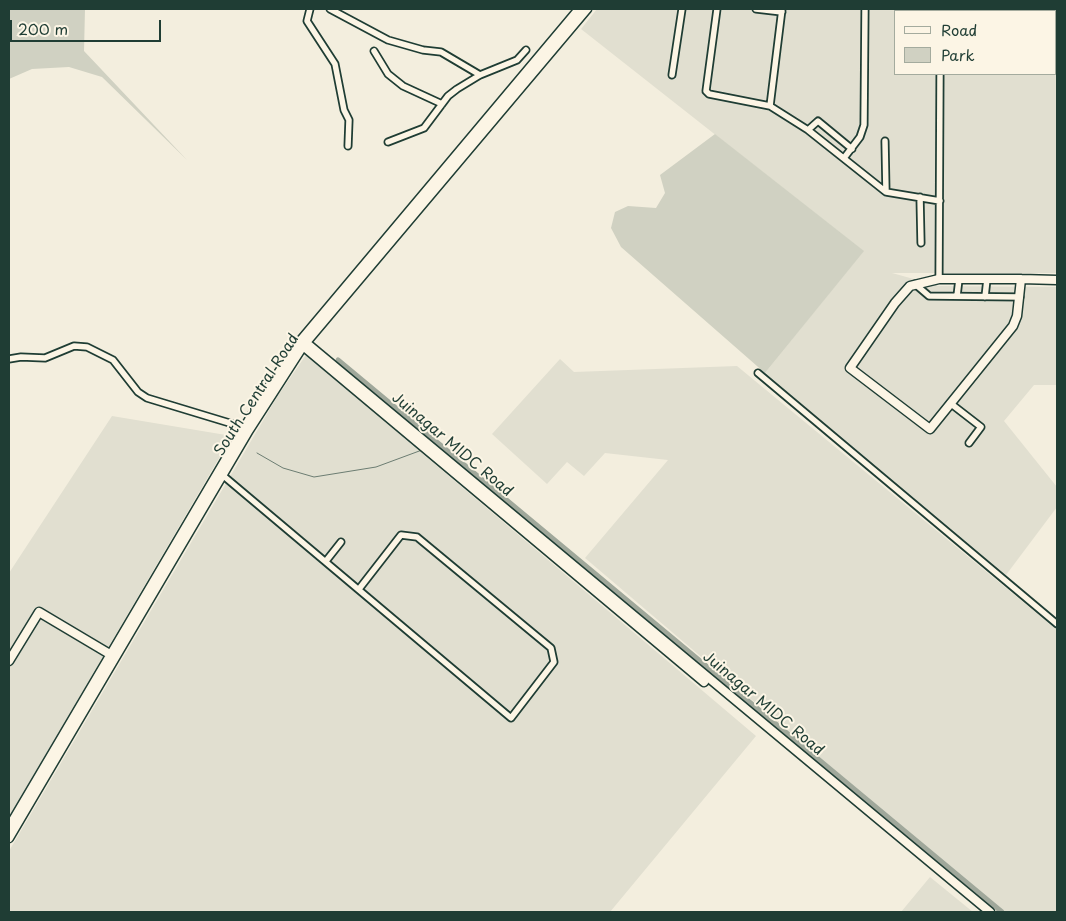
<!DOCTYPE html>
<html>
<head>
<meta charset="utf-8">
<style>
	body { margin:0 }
	#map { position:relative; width:1066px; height:921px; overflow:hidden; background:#f3eede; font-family:"Playpen Sans",sans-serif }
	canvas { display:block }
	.frame { position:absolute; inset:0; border:10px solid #1f3d34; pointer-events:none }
	.legend { position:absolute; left:894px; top:10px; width:162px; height:65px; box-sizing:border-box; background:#fcf5e5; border:1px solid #a4ab9e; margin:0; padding:6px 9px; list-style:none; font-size:15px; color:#1f3d34 }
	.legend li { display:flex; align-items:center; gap:10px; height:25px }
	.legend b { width:25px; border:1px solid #a4ab9e }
	.scale { position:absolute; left:10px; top:20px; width:151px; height:22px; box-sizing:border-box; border:2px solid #1f3d34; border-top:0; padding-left:6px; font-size:15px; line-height:18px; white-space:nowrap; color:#1f3d34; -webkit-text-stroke:4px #fcf5e5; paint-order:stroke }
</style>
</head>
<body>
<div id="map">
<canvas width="1066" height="921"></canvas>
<div class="frame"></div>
<ul class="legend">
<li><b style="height:6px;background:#fcf5e5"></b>Road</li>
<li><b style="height:14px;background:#d0d1c2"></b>Park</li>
</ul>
<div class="scale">200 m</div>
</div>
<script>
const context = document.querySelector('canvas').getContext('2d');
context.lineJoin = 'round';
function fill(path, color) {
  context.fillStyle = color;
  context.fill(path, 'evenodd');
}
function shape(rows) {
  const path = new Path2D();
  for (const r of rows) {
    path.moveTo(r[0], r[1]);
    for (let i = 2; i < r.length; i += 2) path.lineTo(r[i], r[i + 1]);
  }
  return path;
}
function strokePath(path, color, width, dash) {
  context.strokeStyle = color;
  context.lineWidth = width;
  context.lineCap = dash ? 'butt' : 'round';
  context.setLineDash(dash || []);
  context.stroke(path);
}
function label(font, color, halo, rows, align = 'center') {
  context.font = font + ' "Playpen Sans",sans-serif';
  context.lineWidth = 4;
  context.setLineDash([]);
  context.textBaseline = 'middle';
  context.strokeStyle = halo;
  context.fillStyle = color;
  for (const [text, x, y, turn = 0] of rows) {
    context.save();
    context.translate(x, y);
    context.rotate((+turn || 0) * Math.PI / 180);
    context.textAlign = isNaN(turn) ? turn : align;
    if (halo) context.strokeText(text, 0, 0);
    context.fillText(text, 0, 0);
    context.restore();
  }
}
fill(shape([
	[597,9,1057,9,1057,273,892,273,939,286,1057,287,1057,385,1034,385,1004,421,1057,487,1057,507,1006,575,765,373,863,251,581,29],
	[895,11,1055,11,1055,74,895,74],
	[306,355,756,736,610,912,9,912,9,851,277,397],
	[560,359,574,372,737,366,1057,630,1057,912,1001,912,585,558,668,460,605,453,584,476,567,462,547,484,492,434],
	[112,416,232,436,9,817,9,573],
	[930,877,973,912,901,912]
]), '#e1dfd0');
fill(shape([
	[9,9,85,9,84,51,187,160,102,77,69,67,32,69,9,79],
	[715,134,864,251,765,373,621,247,611,228,615,212,628,206,656,208,665,193,660,175]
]), '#d0d1c2');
strokePath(shape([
	[431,443,435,440],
	[257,453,283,468,314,477,376,467,422,450]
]), '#6c7d72', 1);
strokePath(shape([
	[338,360,1002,912]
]), '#a0a89b', 5);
const street = shape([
	[310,9,307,21,335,64,344,110,349,120,348,146],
	[330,9,388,40,423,50,441,52,480,75],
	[717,9,706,91,709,94,770,106,808,130,886,192,940,201],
	[756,9,782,12],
	[944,11,944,9],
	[374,51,388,74,403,86,442,104],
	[672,75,682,9],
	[770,106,782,9],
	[808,130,818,121,852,149],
	[885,141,886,192],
	[388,142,424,128,448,96,457,89,480,75,517,60,526,50],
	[844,158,860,137,864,125,865,9],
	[920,197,921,243],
	[939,279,940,74],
	[915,284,929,296,1020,297],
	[957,296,959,279],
	[985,297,987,279],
	[9,359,21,357,45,358,74,346,87,347,113,360,138,392,147,398,246,428],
	[758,373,1057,624],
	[950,403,981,427,969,443],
	[220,473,511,718,554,662,551,648,417,537,401,535,359,589],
	[326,561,341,542]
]);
const secondary = shape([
	[1021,279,1017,316,1013,326,930,429,850,368,895,303,910,286,939,279,1021,279,1057,280],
	[304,341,990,912],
	[302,342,303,346,704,682],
	[9,661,39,612,113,656],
	[9,827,266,391,301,340,579,9],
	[9,838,249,430,303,346,587,9]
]);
strokePath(street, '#1f3d34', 9);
strokePath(secondary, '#1f3d34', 11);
strokePath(street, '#fcf5e5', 5.5);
strokePath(secondary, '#fcf5e5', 8);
label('15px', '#1f3d34', '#fcf5e5', [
	["South Central Road",257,395,-57],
	["Juinagar MIDC Road",452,445,40],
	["Juinagar MIDC Road",763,704,40]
]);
</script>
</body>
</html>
